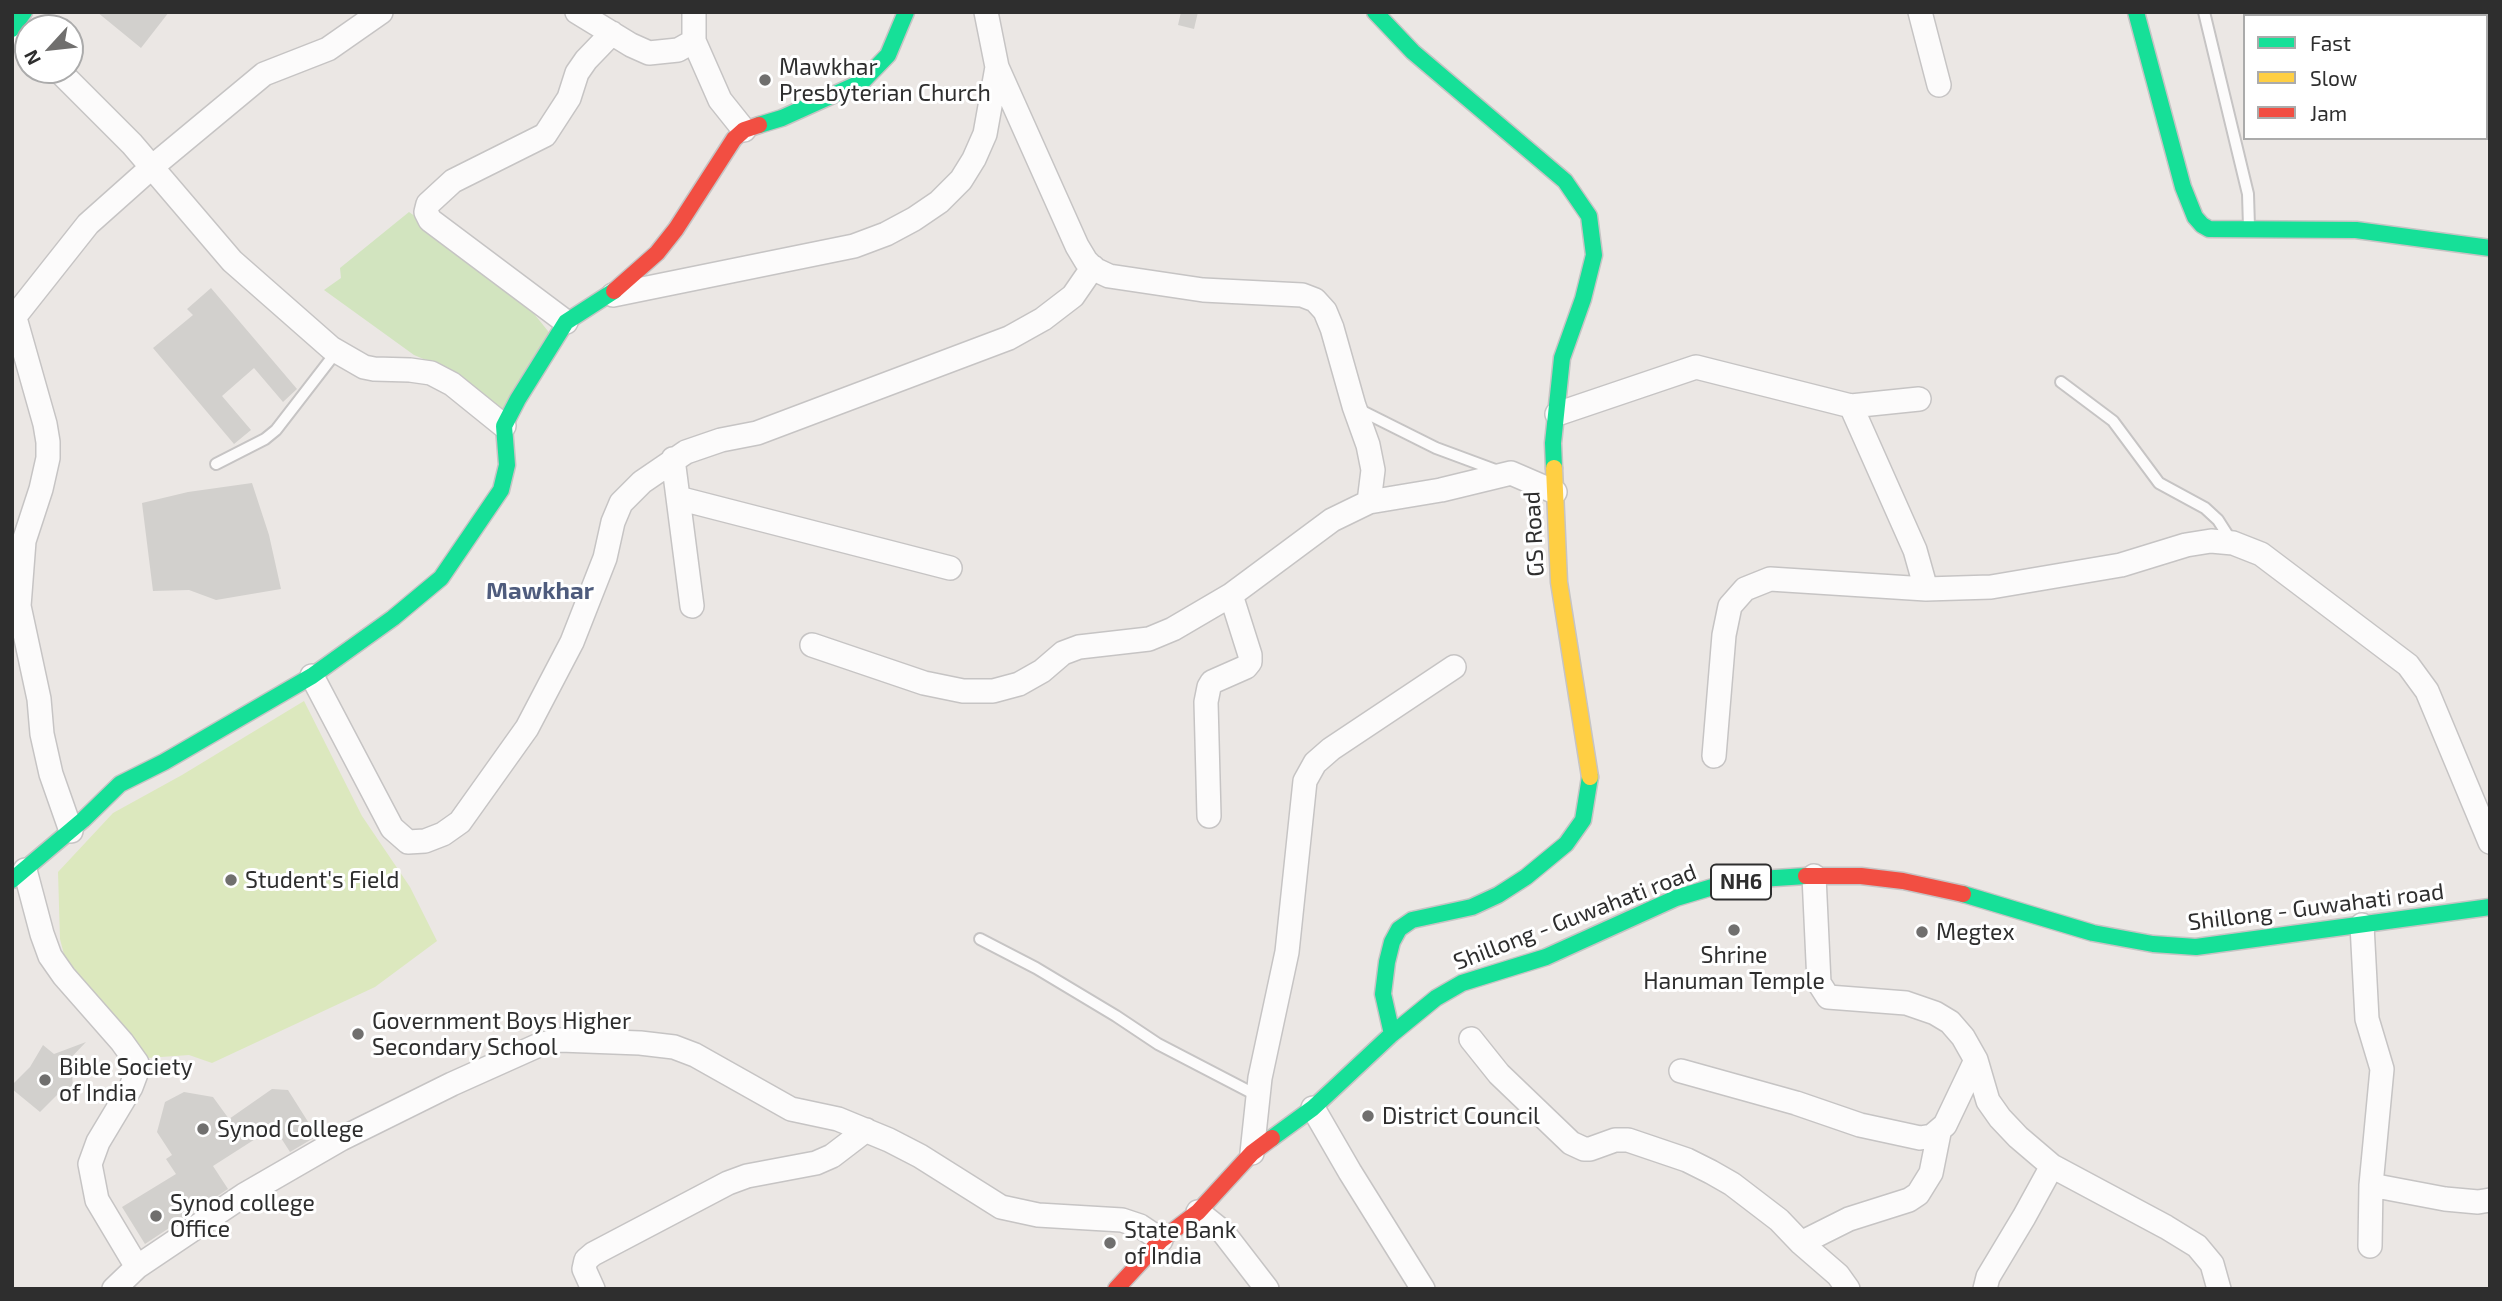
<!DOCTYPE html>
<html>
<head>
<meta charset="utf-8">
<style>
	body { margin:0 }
	#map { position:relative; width:2502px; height:1301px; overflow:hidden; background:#ebe7e4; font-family:"Exo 2",sans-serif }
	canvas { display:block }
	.frame { position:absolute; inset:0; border:14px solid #2e2e2e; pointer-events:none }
	.legend { position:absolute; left:2243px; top:14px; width:245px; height:126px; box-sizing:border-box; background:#fff; border:2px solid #ababab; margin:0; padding:9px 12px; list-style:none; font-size:21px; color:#2e2e2e }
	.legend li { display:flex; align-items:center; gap:14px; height:35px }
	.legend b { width:35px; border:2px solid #ababab }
	.north { position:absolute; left:14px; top:14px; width:70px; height:70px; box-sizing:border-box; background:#fff; border:2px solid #ababab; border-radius:50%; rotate:243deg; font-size:19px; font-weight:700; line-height:28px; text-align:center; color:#2e2e2e }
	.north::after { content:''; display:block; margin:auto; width:24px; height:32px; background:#706f6e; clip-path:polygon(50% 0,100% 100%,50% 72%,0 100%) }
</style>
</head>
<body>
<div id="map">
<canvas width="2502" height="1301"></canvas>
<div class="frame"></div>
<ul class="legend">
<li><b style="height:9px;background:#16e098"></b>Fast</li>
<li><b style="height:9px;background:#ffcf43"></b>Slow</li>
<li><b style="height:9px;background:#f24e42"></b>Jam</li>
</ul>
<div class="north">N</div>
</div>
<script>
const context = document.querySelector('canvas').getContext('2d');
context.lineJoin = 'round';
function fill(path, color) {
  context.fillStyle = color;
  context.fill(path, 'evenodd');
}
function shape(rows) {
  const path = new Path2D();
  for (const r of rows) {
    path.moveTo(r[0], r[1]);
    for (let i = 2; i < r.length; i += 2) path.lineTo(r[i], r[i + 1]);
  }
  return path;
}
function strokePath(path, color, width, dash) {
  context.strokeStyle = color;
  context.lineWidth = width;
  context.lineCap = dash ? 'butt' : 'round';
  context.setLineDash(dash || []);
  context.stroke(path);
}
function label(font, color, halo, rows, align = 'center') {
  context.font = font + ' "Exo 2",sans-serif';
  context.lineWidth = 6;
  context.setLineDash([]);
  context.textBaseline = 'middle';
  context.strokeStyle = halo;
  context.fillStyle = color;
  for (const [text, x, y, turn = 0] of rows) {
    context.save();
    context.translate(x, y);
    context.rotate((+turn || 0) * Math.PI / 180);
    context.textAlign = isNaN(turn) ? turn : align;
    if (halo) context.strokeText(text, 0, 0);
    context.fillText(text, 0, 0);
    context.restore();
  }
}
fill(shape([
	[409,212,486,267,535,315,552,336,501,418,452,371,414,355,324,290,341,278,340,268]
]), '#d2e4bf');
fill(shape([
	[304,701,362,816,410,887,437,941,375,987,212,1063,189,1055,147,1058,67,966,60,939,58,872,113,813,182,775]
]), '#dce8be');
fill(shape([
	[97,12,169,12,141,48],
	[1181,12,1198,12,1194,29,1178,25],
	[211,288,297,389,283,402,254,368,222,396,251,430,234,444,153,348,193,315,187,309],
	[252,483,269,535,281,589,216,600,189,590,153,591,142,503,188,492],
	[86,1042,63,1066,72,1072,73,1089,59,1093,40,1112,12,1089,12,1085,30,1067,43,1045,54,1054],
	[272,1089,288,1090,317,1136,290,1152,274,1127,213,1166,228,1189,145,1244,122,1207,176,1174,166,1159,172,1155,157,1132,165,1102,184,1092,213,1097,229,1119]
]), '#d2d0cd');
const lane = shape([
	[2204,12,2248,194,2249,227],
	[2061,382,2113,421,2159,483,2205,508,2218,520,2232,542],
	[1356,408,1436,448,1498,471],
	[216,464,265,439,276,430,337,351],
	[980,939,1036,968,1116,1016,1158,1044,1258,1096]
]);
const street = shape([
	[577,12,631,45,649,53,678,50,694,41],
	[694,12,694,41,720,100,744,130],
	[986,12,997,67,1077,246,1086,261,1094,269,1109,276,1203,290,1302,295,1315,300,1325,311,1332,328,1354,406,1368,445,1373,470,1369,502],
	[1920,12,1939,85],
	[12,32,28,45],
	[58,70,132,144,232,261,331,348,364,367,374,369,410,370,431,373,452,384,504,426],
	[613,295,854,246,886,234,914,219,939,202,961,180,974,159,985,134,997,67],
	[15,318,45,424,48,442,48,458,41,489,24,541,19,606,39,699,42,734,51,774,71,831],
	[12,320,88,224,152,167,264,74,328,49,381,12],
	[566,322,430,220,426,212,428,204,453,181,545,135,569,98,577,73,586,60,612,33],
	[1851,406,1915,550,1926,589],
	[1557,414,1696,367,1851,406,1919,399],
	[673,459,692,606],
	[678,498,950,568],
	[812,645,924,683,963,691,993,691,1019,684,1042,671,1063,653,1079,647,1149,639,1173,629,1231,595,1332,520,1369,502,1441,490,1511,473,1555,492],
	[312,676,392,828,408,842,425,841,443,834,460,822,527,728,572,642,605,558,613,522,621,503,642,482,686,452,721,440,757,433,1009,338,1043,319,1073,296,1093,267],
	[1714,756,1724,635,1730,606,1745,589,1770,579,1926,589,1991,587,2121,565,2186,545,2211,541,2233,543,2261,554,2408,665,2427,691,2490,842],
	[1209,816,1206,702,1209,687,1212,682,1246,667,1250,662,1250,655,1231,595],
	[25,870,42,934,50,956,64,976,122,1042,137,1063,137,1071,131,1087,98,1142,90,1164,97,1200,137,1267],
	[1814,876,1819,983,1828,997,1906,1003,1935,1013,1950,1022,1963,1037,1976,1060,1988,1101,2000,1118,2018,1137,2052,1166,2166,1227,2197,1246,2212,1264,2219,1289],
	[2362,925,2367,1019,2382,1069,2371,1185,2370,1246],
	[1471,1039,1499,1074,1571,1143,1584,1149,1590,1149,1615,1140,1628,1140,1687,1160,1711,1172,1732,1184,1779,1220,1801,1243,1838,1275,1848,1289],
	[1681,1071,1796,1103,1860,1125,1920,1138,1932,1136,1945,1125,1976,1060],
	[1313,1108,1350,1172,1423,1289],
	[1252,1153,1260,1078,1287,952,1305,781,1315,763,1331,749,1454,667],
	[2371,1185,2445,1199,2478,1202,2490,1200],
	[1198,1212,1223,1232,1267,1289],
	[1801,1243,1849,1219,1909,1200,1918,1194,1931,1173,1939,1133],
	[114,1289,137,1267,244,1195,341,1139,452,1084,539,1045,560,1040,640,1043,674,1047,695,1055,791,1109,838,1119,889,1140,920,1156,1001,1207,1038,1215,1122,1220,1140,1226,1161,1240],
	[593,1289,584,1269,586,1260,593,1254,728,1183,747,1176,816,1163,832,1156,866,1130],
	[1985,1289,1988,1277,2024,1217,2052,1166]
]);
const fast = shape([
	[1375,12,1413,52,1565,181,1589,216,1594,255,1583,299,1562,358,1553,443,1554,468],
	[2136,12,2183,187,2195,217,2202,225,2209,229,2356,230,2490,248],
	[12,29,24,12],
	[759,125,782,118,862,82,888,55,906,12],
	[12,880,83,820,120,784,164,762,312,676,393,618,441,578,501,490,507,465,504,426,518,399,566,322,614,291],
	[1963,894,2093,933,2153,944,2196,947,2490,907],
	[1392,1034,1383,994,1387,962,1392,942,1399,929,1412,920,1472,907,1498,895,1526,877,1566,844,1583,820,1590,777],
	[1272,1138,1313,1108,1392,1034,1436,998,1462,983,1546,957,1676,898,1716,886,1760,879,1806,876]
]);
const slow = shape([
	[1554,468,1559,582,1590,777]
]);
const jam = shape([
	[614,291,657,253,676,229,734,139,744,130,759,125],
	[1806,876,1861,876,1903,881,1963,894],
	[1116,1289,1161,1240,1198,1212,1252,1153,1272,1138]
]);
strokePath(lane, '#c6c4c4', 14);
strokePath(street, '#c6c4c4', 26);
strokePath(fast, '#c6c4c4', 19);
strokePath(slow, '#c6c4c4', 19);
strokePath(jam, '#c6c4c4', 19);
strokePath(lane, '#fcfbfb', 10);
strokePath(street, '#fcfbfb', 23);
strokePath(fast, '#16e098', 16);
strokePath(slow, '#ffcf43', 16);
strokePath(jam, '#f24e42', 16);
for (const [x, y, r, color] of [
	[765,80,7,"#706f6e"],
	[231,880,7,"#706f6e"],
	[1734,930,7,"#706f6e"],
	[1922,932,7,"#706f6e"],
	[358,1034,7,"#706f6e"],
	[45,1080,7,"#706f6e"],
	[1368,1116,7,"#706f6e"],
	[203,1129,7,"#706f6e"],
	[156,1216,7,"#706f6e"],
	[1110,1243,7,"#706f6e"]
]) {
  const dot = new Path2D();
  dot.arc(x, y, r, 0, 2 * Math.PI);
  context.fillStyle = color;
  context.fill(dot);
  strokePath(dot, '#fff', 2.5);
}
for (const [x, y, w] of [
	[1741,882,60]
]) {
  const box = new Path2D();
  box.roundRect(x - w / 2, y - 17.5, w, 35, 5);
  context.fillStyle = '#fff';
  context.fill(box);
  strokePath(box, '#2e2e2e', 2);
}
label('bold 21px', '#2e2e2e', null, [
	["NH6",1741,882]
]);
label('23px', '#2e2e2e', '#fff', [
	["Mawkhar",779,67],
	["Presbyterian Church",779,93],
	["Student's Field",245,880],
	["Megtex",1936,932],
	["Shrine",1734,955,"center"],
	["Hanuman Temple",1734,981,"center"],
	["Government Boys Higher",372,1021],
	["Secondary School",372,1047],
	["Bible Society",59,1067],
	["of India",59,1093],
	["District Council",1382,1116],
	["Synod College",217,1129],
	["Synod college",170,1203],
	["Office",170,1229],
	["State Bank",1124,1230],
	["of India",1124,1256]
], 'left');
label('23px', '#2e2e2e', '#fff', [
	["GS Road",1534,534,-93],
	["Shillong - Guwahati road",2316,907,-7],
	["Shillong - Guwahati road",1575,917,-21]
]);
label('bold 24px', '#4f5c7d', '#fff', [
	["Mawkhar",540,591]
]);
</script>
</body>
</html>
